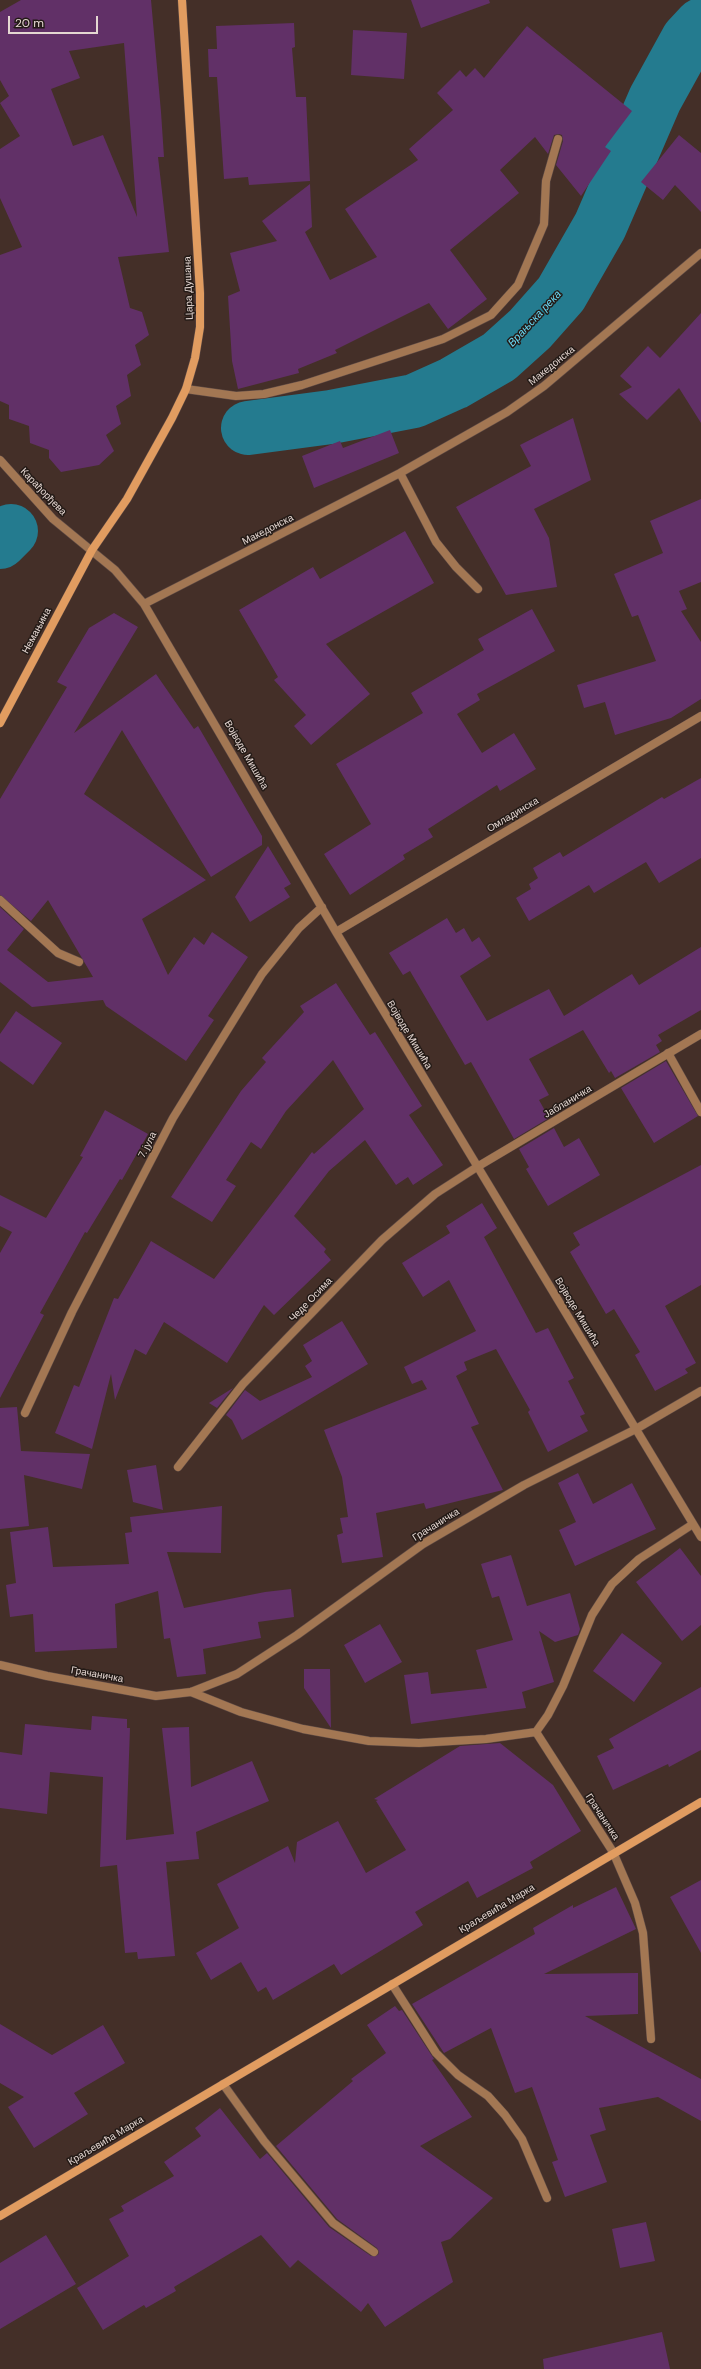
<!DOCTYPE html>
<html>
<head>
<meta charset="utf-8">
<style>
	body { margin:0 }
	#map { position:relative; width:701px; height:2369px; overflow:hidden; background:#442f28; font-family:"DM Sans",sans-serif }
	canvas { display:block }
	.scale { position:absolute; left:8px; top:16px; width:90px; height:18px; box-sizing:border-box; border:2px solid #e5d7d2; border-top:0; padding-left:5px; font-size:12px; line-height:14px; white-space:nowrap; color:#e5d7d2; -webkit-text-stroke:3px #231a16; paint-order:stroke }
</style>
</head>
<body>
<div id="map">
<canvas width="701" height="2369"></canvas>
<div class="scale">20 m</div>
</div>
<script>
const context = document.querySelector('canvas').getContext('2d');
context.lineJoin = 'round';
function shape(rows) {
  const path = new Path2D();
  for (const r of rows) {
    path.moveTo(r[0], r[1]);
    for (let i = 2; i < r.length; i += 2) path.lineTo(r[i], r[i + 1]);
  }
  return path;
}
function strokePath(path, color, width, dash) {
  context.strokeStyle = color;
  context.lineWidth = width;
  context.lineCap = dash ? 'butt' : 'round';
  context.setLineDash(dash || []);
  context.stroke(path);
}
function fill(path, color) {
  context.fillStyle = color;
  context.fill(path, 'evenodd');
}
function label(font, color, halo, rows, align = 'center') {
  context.font = font + ' "DM Sans",sans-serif';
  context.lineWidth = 3;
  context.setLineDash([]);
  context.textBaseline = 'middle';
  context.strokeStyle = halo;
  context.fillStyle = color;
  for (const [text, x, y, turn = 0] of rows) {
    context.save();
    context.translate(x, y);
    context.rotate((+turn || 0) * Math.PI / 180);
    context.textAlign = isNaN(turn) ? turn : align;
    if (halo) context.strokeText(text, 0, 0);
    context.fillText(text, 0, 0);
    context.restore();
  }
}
strokePath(shape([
	[248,428,331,417,414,401,454,383,499,357,530,329,561,294,600,226,655,99,688,39,701,25],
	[0,542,11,531]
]), '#247b8f', 54);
fill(shape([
	[21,0,151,0,161,112,164,157,158,157,169,252,118,257,130,308,142,312,149,335,135,345,141,365,127,375,131,396,116,406,121,424,106,435,114,451,99,465,61,472,49,458,49,450,30,443,29,426,9,419,9,405,0,401,0,255,22,247,0,198,0,149,20,136,0,103,9,96,0,80,0,12],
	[124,43,137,217,103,135,73,146,51,89,80,78,69,51],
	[411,0,489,0,490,3,421,28],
	[294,23,295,47,292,48,296,97,306,97,310,181,249,185,248,177,224,179,217,77,209,77,208,49,217,49,216,26],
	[527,26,632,111,605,147,611,151,581,196,556,165,563,141,562,135,559,134,554,135,548,154,535,137,500,170,519,193,450,250,487,299,448,329,429,303,335,350,337,353,298,369,299,373,238,389,232,361,228,296,240,291,230,253,277,241,262,221,310,184,312,227,305,232,330,280,377,257,345,209,418,160,409,149,453,110,437,93,460,70,466,77,475,68,484,78],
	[353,30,407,33,404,79,351,75],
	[679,135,701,153,701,212,675,185,663,200,641,182],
	[701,313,701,423,679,388,647,420,619,394,632,387,620,376,648,346,660,358],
	[573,418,591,480,534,509,549,538,557,587,506,595,456,507,531,466,520,445],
	[390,430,399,453,314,488,302,456,340,441,343,448],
	[701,499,701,582,679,591,687,609,681,611,701,642,701,699,671,718,615,735,605,702,584,708,577,685,656,661,638,615,632,617,614,574,663,553,650,521],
	[405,531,434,583,326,644,370,694,311,745,294,726,306,715,274,680,278,677,239,610,313,567,320,579],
	[532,609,555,651,477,694,480,700,457,714,482,753,514,733,536,769,500,791,497,785,428,829,433,837,403,855,405,859,350,895,324,854,371,824,336,764,423,713,411,693,484,650,478,639],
	[114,613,138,627,74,733,156,674,194,729,198,726,262,836,262,845,211,877,122,730,84,794,206,880,142,919,168,975,194,937,204,945,212,932,248,957,208,1016,214,1020,186,1061,106,1006,103,1000,32,1007,0,982,0,907,24,929,7,950,48,982,93,977,48,900,31,921,0,895,0,799,67,687,57,682,89,628],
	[701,778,701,858,659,883,646,862,594,893,589,885,529,921,516,898,531,889,529,884,538,878,533,868,560,852,563,857,662,797,664,799],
	[268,846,291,884,284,888,290,897,250,922,235,897],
	[447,918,456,933,464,928,472,942,479,937,491,956,460,976,487,1021,549,989,564,1016,632,974,639,985,701,947,701,1010,658,1035,662,1041,656,1045,660,1052,615,1078,611,1071,609,1073,583,1030,529,1059,549,1095,539,1100,549,1118,514,1139,471,1062,465,1065,410,971,403,975,389,953],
	[336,983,370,1035,375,1032,422,1106,409,1115,443,1165,413,1185,408,1177,396,1185,365,1140,329,1171,294,1216,326,1249,324,1252,331,1260,274,1315,264,1305,227,1363,164,1322,146,1355,135,1349,115,1400,111,1374,92,1449,55,1433,74,1385,79,1387,114,1298,118,1299,151,1241,214,1279,312,1152,314,1154,364,1109,333,1060,286,1111,261,1149,251,1142,226,1180,236,1186,212,1222,171,1197,241,1091,266,1062,262,1058,304,1012,300,1006],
	[16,1011,62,1043,33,1085,0,1061,0,1034],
	[666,1061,698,1116,654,1143,621,1088],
	[105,1110,148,1134,122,1180,120,1179,87,1233,85,1232,40,1313,44,1315,0,1398,0,1253,12,1232,0,1226,0,1195,46,1218,83,1157,80,1156],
	[554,1128,564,1147,579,1138,600,1175,548,1206,526,1169,529,1167,519,1149],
	[701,1165,701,1285,665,1306,696,1363,685,1369,688,1373,655,1391,635,1355,640,1352,614,1309,606,1314,570,1252,580,1245,573,1233],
	[482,1203,497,1228,484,1237,536,1333,548,1328,574,1378,568,1381,585,1414,580,1416,588,1431,548,1452,528,1412,530,1410,496,1349,464,1362,467,1370,456,1376,479,1424,471,1427,503,1490,426,1509,424,1503,376,1513,383,1557,342,1563,337,1535,343,1533,340,1518,348,1517,342,1477,324,1430,427,1389,422,1380,412,1384,404,1367,476,1331,449,1280,423,1297,402,1263,450,1233,446,1226],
	[342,1321,368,1364,242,1440,232,1420,226,1415,245,1390,260,1401,312,1377,305,1366,312,1361,303,1345],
	[233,1388,217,1408,209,1403],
	[17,1407,21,1451,90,1454,82,1489,24,1475,29,1526,0,1529,0,1408],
	[156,1465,163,1510,133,1502,127,1470],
	[578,1473,593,1504,632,1483,656,1529,575,1566,559,1530,576,1522,558,1483],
	[222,1506,221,1553,167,1552,184,1608,265,1592,291,1589,294,1617,258,1622,261,1638,203,1649,206,1674,177,1677,170,1638,164,1639,158,1591,115,1604,117,1648,35,1652,33,1614,10,1617,6,1585,16,1583,10,1532,48,1527,53,1567,129,1564,125,1533,132,1532,130,1517],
	[680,1548,701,1576,701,1625,682,1641,636,1582],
	[511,1555,527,1606,570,1593,580,1629,578,1635,555,1642,539,1631,554,1682,522,1692,526,1708,411,1724,404,1675,428,1672,431,1694,487,1688,476,1650,513,1640,499,1596,492,1598,481,1564],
	[380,1624,402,1662,365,1683,344,1645],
	[622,1633,662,1663,634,1702,593,1671],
	[304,1669,330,1669,331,1728,304,1688],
	[701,1687,701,1750,669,1767,668,1764,613,1790,597,1756,614,1748,609,1739],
	[92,1716,127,1719,127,1728,130,1728,126,1840,174,1834,162,1728,189,1727,191,1787,252,1761,269,1801,196,1832,199,1859,166,1862,175,1956,138,1959,137,1952,125,1953,117,1865,100,1867,103,1777,50,1772,47,1814,0,1808,0,1752,22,1755,25,1724,91,1730],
	[500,1743,553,1785,581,1831,530,1862,533,1868,477,1898,468,1881,415,1912,423,1925,341,1975,334,1964,273,2000,266,1987,258,1992,241,1962,211,1980,196,1953,239,1928,217,1884,288,1846,295,1863,297,1842,338,1821,366,1873,406,1850,376,1801,378,1800,374,1799,460,1746],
	[701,1880,701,1953,670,1897],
	[616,1887,636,1929,544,1974,638,1973,638,2014,585,2016,701,2079,701,2121,658,2097,599,2108,606,2130,590,2135,607,2182,565,2197,552,2162,558,2160,532,2087,515,2093,491,2028,444,2053,412,2004,535,1934,533,1928,573,1905,573,1908],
	[395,2006,399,2011,402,2010,434,2059,432,2060,472,2117,420,2146,493,2198,450,2239,441,2242,453,2282,385,2327,368,2303,361,2312,298,2260,290,2268,261,2235,174,2287,176,2291,146,2308,144,2305,103,2330,77,2288,129,2256,109,2219,124,2211,121,2206,174,2176,164,2162,201,2136,195,2128,220,2108,260,2159,267,2153,329,2227,371,2256,378,2255,379,2252,377,2248,337,2219,276,2146,353,2081,351,2079,386,2053,367,2025],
	[0,2024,52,2055,103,2025,125,2063,74,2093,88,2114,34,2148,8,2107,24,2097,0,2083],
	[646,2222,655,2261,620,2268,612,2229],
	[46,2235,76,2284,0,2329,0,2263],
	[662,2332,670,2369,544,2369,543,2359]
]), '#613067');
const service = shape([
	[0,900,58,953,79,962],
	[668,1053,701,1112],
	[178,1467,243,1384,382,1240,435,1194,477,1167],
	[613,1852,635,1903,643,1933,651,2039],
	[392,1984,436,2053,458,2075,488,2096,505,2115,522,2139,547,2198],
	[223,2084,264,2141,333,2223,374,2252]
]);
const minor = shape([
	[186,389,236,396,264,394,302,385,443,339,491,315,518,285,544,224,546,181,558,139],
	[0,460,53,519,115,570,144,604,336,932,701,1537],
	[400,473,436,542,456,567,478,589],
	[144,604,400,473,507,412,544,386,701,253],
	[336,932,701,716],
	[477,1167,701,1034],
	[25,1413,72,1312,173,1118,262,974,299,928,322,907],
	[0,1665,47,1676,156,1696,191,1692,237,1674,297,1635,423,1544,524,1485,636,1429,701,1391],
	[191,1692,241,1712,303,1729,369,1741,419,1743,486,1739,536,1732,613,1852],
	[536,1732,548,1715,563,1686,592,1615,612,1584,639,1559,693,1524]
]);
const secondary = shape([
	[0,723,92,550,127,499,172,418,186,389,195,358,200,327,200,293,182,0],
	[0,2216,701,1802]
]);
strokePath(service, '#614d47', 9);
strokePath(minor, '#614d47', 9);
strokePath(secondary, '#614d47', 9);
strokePath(service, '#a37753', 8);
strokePath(minor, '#a37753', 8);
strokePath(secondary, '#e19c60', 8);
label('10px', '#e5d7d2', '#231a16', [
	["Цара Душана",189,288,-92],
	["Македонска",552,366,-39],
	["Карађорђева",43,492,46],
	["Македонска",268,530,-27],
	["Немањина",37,631,-62],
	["Војводе Мишића",246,755,60],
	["Омладинска",513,815,-31],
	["Војводе Мишића",409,1035,59],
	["Јабланичка",568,1102,-31],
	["7. јула",148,1145,-63],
	["Чеде Осима",311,1300,-46],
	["Војводе Мишића",577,1312,59],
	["Грачаничка",436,1525,-32],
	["Грачаничка",97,1675,10],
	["Грачаничка",602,1817,57],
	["Краљевића Марка",497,1909,-31],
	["Краљевића Марка",106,2141,-31]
]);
label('italic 11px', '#69d9f5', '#231a16', [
	["Врањска река",535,319,-47]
]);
</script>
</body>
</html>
